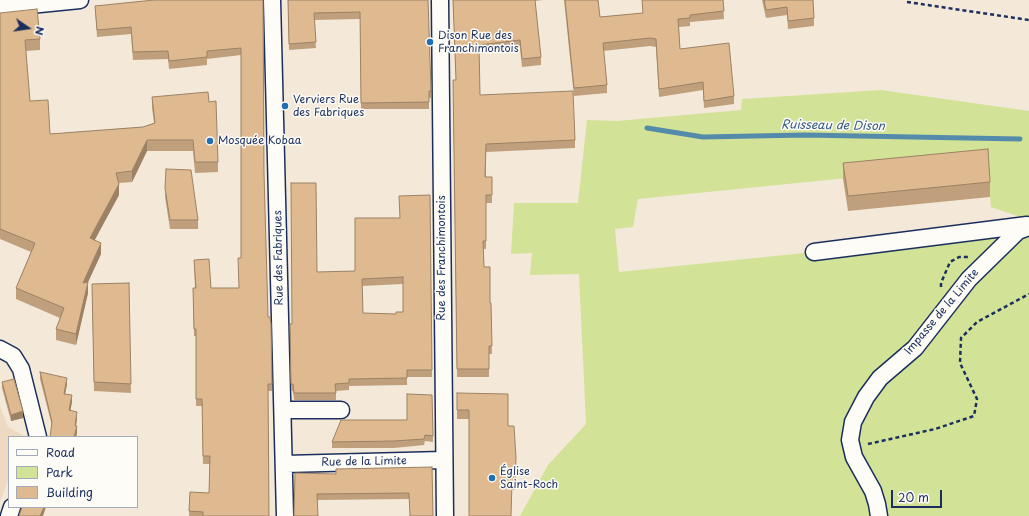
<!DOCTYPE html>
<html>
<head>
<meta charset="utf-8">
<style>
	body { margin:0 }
	#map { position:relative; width:1029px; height:516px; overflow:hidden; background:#f4e8d8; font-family:"Playpen Sans",sans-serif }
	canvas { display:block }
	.legend { position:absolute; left:8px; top:436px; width:130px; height:72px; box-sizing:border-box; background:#fdfcf7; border:1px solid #a3aaba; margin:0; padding:5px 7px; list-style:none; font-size:12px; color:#1b2f5e }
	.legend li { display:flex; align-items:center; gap:8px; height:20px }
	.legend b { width:20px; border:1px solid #a3aaba }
	.north { position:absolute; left:8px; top:8px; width:40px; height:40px; -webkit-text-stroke:3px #fdfcf7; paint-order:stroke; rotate:103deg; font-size:11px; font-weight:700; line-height:16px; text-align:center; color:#1b2f5e }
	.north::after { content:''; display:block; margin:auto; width:14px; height:18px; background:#1b2f5e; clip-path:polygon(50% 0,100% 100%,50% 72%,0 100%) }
	.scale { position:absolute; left:891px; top:490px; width:51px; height:18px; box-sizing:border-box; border:2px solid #1b2f5e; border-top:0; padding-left:5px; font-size:12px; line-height:14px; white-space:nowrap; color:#1b2f5e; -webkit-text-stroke:3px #fdfcf7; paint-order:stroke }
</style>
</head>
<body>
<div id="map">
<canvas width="1029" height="516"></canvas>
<ul class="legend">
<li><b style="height:5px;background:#fdfcf7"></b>Road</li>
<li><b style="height:11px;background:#d2e397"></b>Park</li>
<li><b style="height:11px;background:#dfba90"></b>Building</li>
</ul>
<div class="north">N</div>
<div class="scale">20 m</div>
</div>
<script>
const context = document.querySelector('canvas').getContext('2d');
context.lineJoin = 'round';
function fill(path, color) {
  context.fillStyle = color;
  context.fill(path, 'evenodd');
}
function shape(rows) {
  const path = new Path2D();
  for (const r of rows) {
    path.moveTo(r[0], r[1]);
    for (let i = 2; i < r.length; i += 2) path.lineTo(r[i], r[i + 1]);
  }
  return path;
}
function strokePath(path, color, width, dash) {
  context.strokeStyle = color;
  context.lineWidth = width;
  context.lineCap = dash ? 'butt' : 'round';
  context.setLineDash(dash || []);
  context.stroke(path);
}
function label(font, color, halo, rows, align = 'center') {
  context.font = font + ' "Playpen Sans",sans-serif';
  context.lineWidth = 3;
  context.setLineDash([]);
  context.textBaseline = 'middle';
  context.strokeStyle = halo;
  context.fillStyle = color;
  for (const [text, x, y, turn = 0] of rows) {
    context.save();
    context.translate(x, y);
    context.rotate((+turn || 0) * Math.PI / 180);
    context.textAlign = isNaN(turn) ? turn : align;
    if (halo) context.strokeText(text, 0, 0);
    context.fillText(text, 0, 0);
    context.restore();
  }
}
fill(shape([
	[0,406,8,427,26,437,9,437,9,479,0,501]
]), '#eedac2');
fill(shape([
	[881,90,1029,111,1029,220,991,207,987,164,638,199,633,227,615,229,619,272,814,252,1029,224,1029,516,520,516,548,465,586,424,579,274,530,275,532,253,511,254,514,203,578,203,587,120,617,121,741,110,742,99]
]), '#d2e397');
strokePath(shape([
	[647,128,703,137,805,135,1020,139]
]), '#558baa', 5);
const minor = shape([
	[272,0,285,516],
	[440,0,445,516],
	[0,8,80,0],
	[814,252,1027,225],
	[0,349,13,356,21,369,38,437],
	[283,410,341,410],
	[285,464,443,460],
	[9,516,12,507],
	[879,516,877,504,873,491,854,457,850,440,853,422,866,397,880,378,915,348,969,279,1018,231,1029,227]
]);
strokePath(minor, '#1b2f5e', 19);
strokePath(shape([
	[907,2,1029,20],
	[941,287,941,283,950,262,959,257,969,257],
	[868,444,935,429,974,416,977,399,960,363,961,338,977,322,1029,294]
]), '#1b2f5e', 2.5, [4, 3]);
strokePath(minor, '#fdfcf7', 16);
fill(shape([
	[263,0,264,173,268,317,272,384,272,391,268,391,269,516,189,516,190,492,209,493,210,464,203,464,202,406,196,406,196,336,194,336,193,288,195,288,194,260,211,288,239,288,241,258,241,55,207,59,207,65,169,69,168,59,133,60,131,34,97,37,95,6],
	[288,0,428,0,431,91,431,98,429,98,429,109,361,109,360,19,314,20,316,48,289,50],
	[453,0,543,0,535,1,541,57,541,65,522,67,520,48,479,53,480,95,575,140,575,148,486,152,486,177,492,177,492,203,486,203,486,249,483,249,484,267,490,303,491,303,492,354,489,354,489,377,457,377,453,80,456,80],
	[564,0,598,0,600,17,643,13,642,0,723,0,724,19,690,22,690,26,679,27,680,49,734,96,734,104,704,108,703,90,659,97,656,47,650,46,603,51,607,85,607,93,574,96],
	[762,0,813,0,814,18,814,26,788,29,787,15,766,18],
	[0,13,40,39,40,50,26,51,30,101,50,134,143,127,154,123,152,108,152,97,218,162,218,172,195,173,193,151,147,151,132,182,119,183,119,195,94,240,101,254,88,282,88,293,76,345,56,340,56,329,60,318,16,299,16,288,31,252,0,239],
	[843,163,990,182,990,197,848,211,843,179],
	[166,169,198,220,198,229,170,229,165,197],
	[430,195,432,377,407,377,407,385,349,386,349,390,336,391,336,400,294,400,293,391,291,391,290,331,292,324,317,272,355,271,400,218],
	[403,284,403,312,396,314,363,313,362,286],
	[129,283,131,393,94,391,92,284],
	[40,372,67,384,65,394,72,402,70,411,77,418,76,426,77,433,76,437,50,437,52,426,40,379],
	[2,382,23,418,11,421,2,388],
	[457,393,508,426,516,458,515,490,512,490,469,419,457,419],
	[432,395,433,442,425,441,424,445,394,448,332,448,332,442,407,420],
	[432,467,409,499,317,500,294,516,336,474]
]), '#c0a07c');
fill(shape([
	[147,140,147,151,132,182,132,171],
	[119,184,119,195,90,249,90,238],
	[101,243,101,254,83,293,83,283],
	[88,282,88,293,76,345,76,334],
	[67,378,67,384,64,400,64,394],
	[72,395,72,402,69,417,69,410],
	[23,411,23,418,11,421,11,415],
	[77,412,77,418,75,433,75,426],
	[77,426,77,433,76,437,74,437],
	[44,507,46,507,43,516,40,516]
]), '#9c8265');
const building = shape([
	[154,0,263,0,264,173,268,317,270,317,271,324,272,384,268,384,269,516,203,516,203,512,189,511,190,492,209,493,210,456,203,456,202,399,196,399,196,329,194,329,193,288,196,288,194,260,209,259,211,288,239,288,238,258,241,258,241,48,207,51,207,57,169,61,168,51,133,52,131,27,97,30,95,6,154,0],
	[288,0,428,0,431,91,429,91,429,102,361,103,360,12,314,13,316,42,289,44,288,0],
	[453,0,535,0,541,57,522,59,520,40,479,45,480,95,573,91,575,140,486,144,485,177,492,177,492,195,486,195,486,241,483,241,484,267,490,267,490,303,491,303,492,346,489,346,489,369,457,369,453,80,456,80,453,0],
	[565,0,598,0,600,17,643,13,642,0,723,0,724,11,690,15,690,18,678,19,680,49,729,43,734,96,704,101,703,82,659,89,656,39,650,38,603,43,607,85,574,88,565,0],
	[764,0,813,0,814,18,788,21,787,7,766,10,764,0],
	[37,9,40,39,25,40,30,101,48,100,50,134,143,127,155,123,152,97,208,92,209,102,216,101,218,162,195,162,193,140,147,140,132,171,116,173,119,184,90,238,101,243,83,283,88,282,76,334,56,329,64,308,16,288,35,243,0,229,0,13,37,9],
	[988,149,990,182,848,196,843,163,988,149],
	[166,169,191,170,198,220,170,220,165,188,166,169],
	[291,183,316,183,317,272,355,271,355,218,400,218,399,196,430,195,432,370,407,370,407,378,349,379,349,383,335,384,336,393,294,393,293,384,291,384,290,324,292,324,291,183],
	[403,277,403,312,396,312,396,314,363,313,362,279,403,277],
	[129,283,131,384,94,382,92,284,129,283],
	[40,372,67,378,64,394,72,395,69,410,77,412,75,426,77,426,74,437,50,437,52,422,40,372],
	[14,379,23,411,11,415,2,382,14,379],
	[457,393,508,394,508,426,514,426,516,458,515,481,512,482,511,516,469,516,469,410,457,410,457,393],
	[407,394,432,395,433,436,425,435,424,439,394,441,332,442,341,420,407,420,407,394],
	[432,467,433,516,410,516,409,493,317,494,318,516,294,516,295,473,336,474,336,469,432,467],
	[22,507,44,507,40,516,19,516,22,507]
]);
fill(building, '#dfba90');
strokePath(building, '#9c8265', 1);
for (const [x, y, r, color] of [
	[430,42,4,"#1f6fb2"],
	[285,106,4,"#1f6fb2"],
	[210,141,4,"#1f6fb2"],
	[492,478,4,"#1f6fb2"]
]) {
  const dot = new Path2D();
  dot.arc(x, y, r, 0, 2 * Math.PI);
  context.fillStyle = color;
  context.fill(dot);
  strokePath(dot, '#fdfcf7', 1.5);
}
label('11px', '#1b2f5e', '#fdfcf7', [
	["Dison Rue des",438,36],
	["Franchimontois",438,49],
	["Verviers Rue",293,100],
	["des Fabriques",293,113],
	["Mosquée Kobaa",218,141],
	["Église",500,472],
	["Saint-Roch",500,485]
], 'left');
label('11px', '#1b2f5e', '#fdfcf7', [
	["Rue des Fabriques",279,258,-91],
	["Rue des Franchimontois",442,258,-90],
	["Impasse de la Limite",942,312,-50],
	["Rue de la Limite",364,462,-1]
]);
label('italic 12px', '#385d84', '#fdfcf7', [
	["Ruisseau de Dison",833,126,1]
]);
</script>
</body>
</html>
